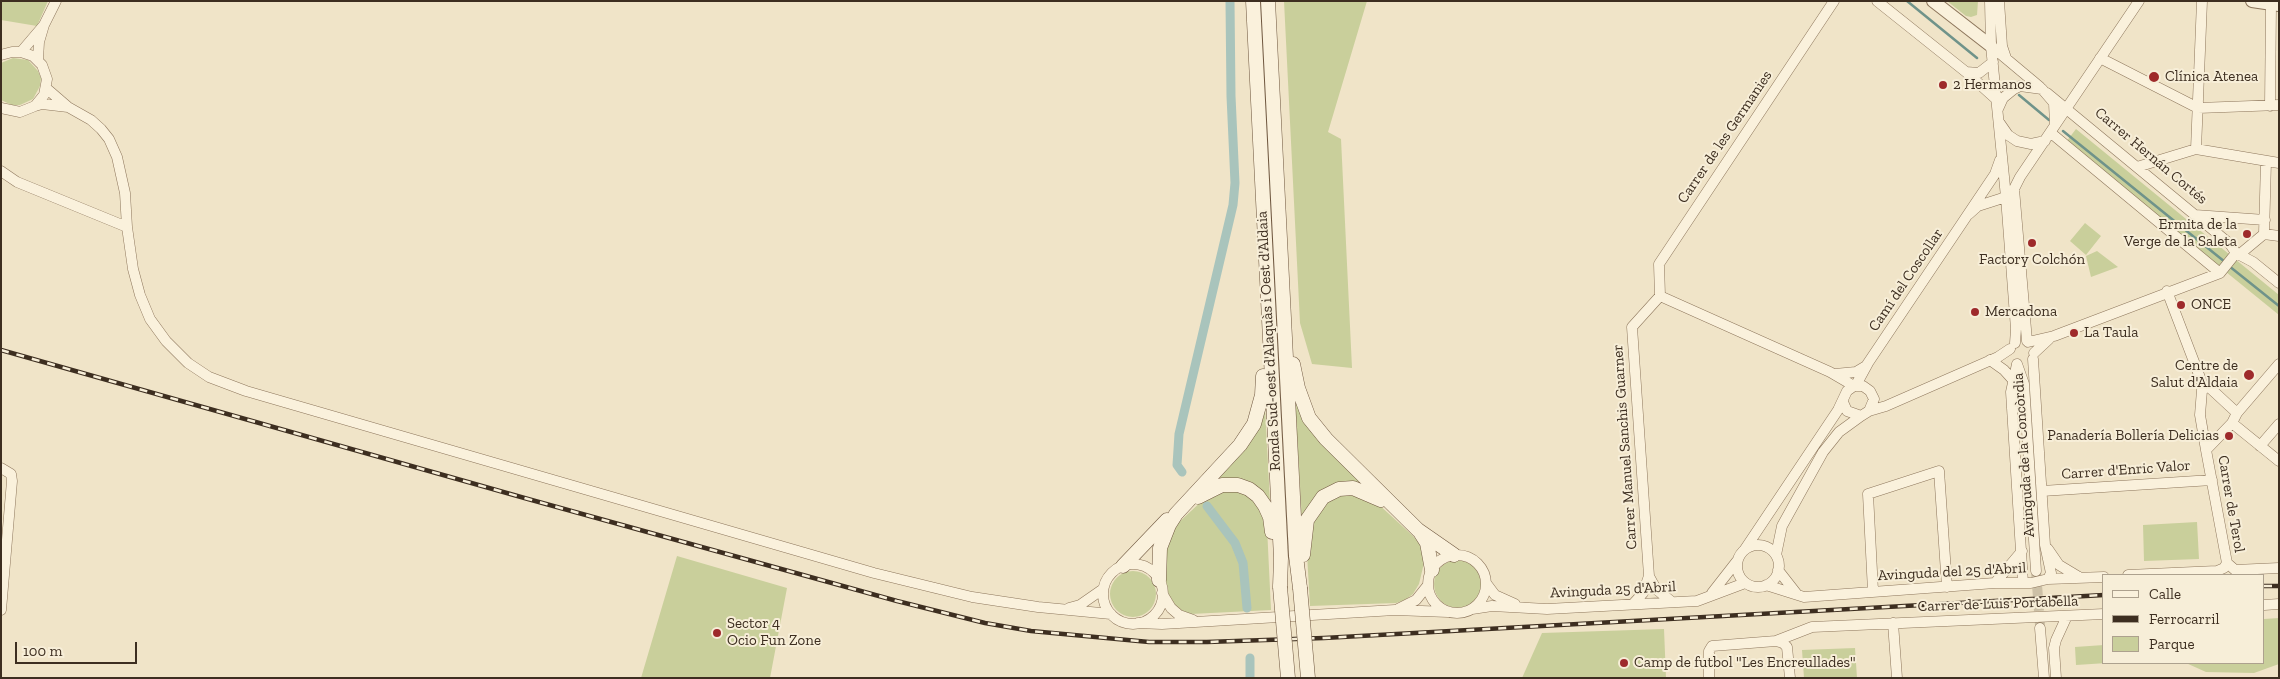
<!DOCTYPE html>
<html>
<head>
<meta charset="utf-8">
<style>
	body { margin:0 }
	#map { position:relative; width:2280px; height:679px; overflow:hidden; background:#f0e4c8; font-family:"Zilla Slab",serif }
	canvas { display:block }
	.frame { position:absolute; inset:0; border:2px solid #3d2e20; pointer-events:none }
	.legend { position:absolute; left:2102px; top:574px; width:162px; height:90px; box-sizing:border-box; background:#f7eed8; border:1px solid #ada18e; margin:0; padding:6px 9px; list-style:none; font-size:15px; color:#3d2e20 }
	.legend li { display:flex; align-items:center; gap:10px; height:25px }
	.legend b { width:25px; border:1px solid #ada18e }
	.scale { position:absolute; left:15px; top:642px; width:122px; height:22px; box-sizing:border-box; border:2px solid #3d2e20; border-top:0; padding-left:6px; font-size:15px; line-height:18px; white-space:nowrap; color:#3d2e20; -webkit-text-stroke:4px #f7eed8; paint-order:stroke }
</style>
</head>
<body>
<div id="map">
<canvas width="2280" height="679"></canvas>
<div class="frame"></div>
<ul class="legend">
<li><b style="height:6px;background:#faf1dc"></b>Calle</li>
<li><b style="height:6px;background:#3d2e20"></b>Ferrocarril</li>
<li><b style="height:14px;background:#c9cf9b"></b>Parque</li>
</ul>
<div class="scale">100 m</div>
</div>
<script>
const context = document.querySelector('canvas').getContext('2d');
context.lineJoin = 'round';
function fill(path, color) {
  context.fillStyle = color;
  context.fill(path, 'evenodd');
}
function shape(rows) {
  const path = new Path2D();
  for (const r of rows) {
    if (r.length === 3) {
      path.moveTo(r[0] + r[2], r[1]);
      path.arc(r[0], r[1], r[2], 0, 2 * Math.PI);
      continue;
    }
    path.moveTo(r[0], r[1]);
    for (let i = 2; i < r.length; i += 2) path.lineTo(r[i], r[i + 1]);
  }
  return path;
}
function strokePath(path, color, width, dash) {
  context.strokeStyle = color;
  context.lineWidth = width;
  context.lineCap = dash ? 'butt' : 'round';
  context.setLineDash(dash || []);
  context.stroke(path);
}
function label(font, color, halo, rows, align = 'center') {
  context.font = font + ' "Zilla Slab",serif';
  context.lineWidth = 4;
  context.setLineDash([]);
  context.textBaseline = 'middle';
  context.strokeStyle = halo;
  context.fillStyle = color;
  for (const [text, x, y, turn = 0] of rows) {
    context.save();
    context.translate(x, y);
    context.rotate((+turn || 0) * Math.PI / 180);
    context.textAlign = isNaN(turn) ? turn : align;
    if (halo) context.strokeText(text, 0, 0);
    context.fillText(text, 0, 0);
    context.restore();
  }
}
fill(shape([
	[1,1,48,1,37,26,1,20],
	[1284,1,1367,1,1328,132,1341,139,1352,368,1312,364,1300,323],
	[1947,1,1978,1,1977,15,1971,17,1966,16],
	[13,58,28,60,38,71,41,78,40,86,33,99,20,105,12,105,1,100,1,63],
	[2076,129,2279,295,2279,315,2066,142],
	[2085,223,2101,236,2086,255,2070,241],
	[2097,251,2118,267,2091,277,2086,256],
	[1295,399,1371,487,1316,497,1307,508,1302,522],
	[1265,407,1270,503,1264,497,1211,484],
	[1223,490,1242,491,1256,501,1267,527,1271,610,1191,614,1182,612,1174,605,1169,596,1162,566,1163,552,1175,526,1206,497],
	[1344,493,1376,502,1413,536,1422,547,1425,559,1419,584,1413,594,1405,600,1396,603,1310,606,1307,554,1309,530,1318,508],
	[2197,522,2199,559,2144,561,2143,525],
	[677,556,787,588,770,678,641,678],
	[1458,584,24],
	[1133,594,23],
	[2279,618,2279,664,2254,673,2206,672,2186,663,2264,663,2264,619],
	[1664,629,1666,678,1522,678,1542,633],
	[2104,645,2104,663,2107,663,2076,665,2075,647],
	[1855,648,1857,678,1804,678,1802,650]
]), '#c9cf9b');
strokePath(shape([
	[1907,1,1977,58],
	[2019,95,2049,120],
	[2063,131,2225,262],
	[2229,266,2279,306]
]), '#6f938a', 2.5);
strokePath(shape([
	[1182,472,1177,465,1179,434,1233,205,1235,183,1231,96,1230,1],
	[1207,506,1235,543,1243,563,1247,608],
	[1250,658,1250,678]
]), '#a9c4bc', 9);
strokePath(shape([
	[2036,571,2040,625]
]), '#ccc0a6', 10, [10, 5]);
const minor = shape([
	[1877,1,1966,72,1997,100],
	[1990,1,1991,46,2006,197,2016,329,2015,343],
	[1999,1,2002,46,2006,58],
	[44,25,56,1],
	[1991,46,2040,87],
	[21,52,44,25,39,42,38,60],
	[1,55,12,52,21,52,33,56,42,65,47,79,44,95,35,106,20,112,1,108],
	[2100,58,2198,108,2279,105],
	[1966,72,1979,73,1993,62],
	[2047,93,2230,244,2236,253,2253,262,2279,283],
	[35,106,42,104,68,107,46,88],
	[2270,106,2271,4],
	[68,107,91,120,101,129,109,139,117,157,125,193,127,227,133,269,140,295,150,319,166,341,188,363,209,377,246,391,874,573,972,597,1038,607,1111,614],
	[1998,109,2003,98,2014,89,2020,86,2042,89,2054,103,2055,125],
	[1999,122,2008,135,2017,141,2031,144,2045,141],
	[2051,133,2220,273],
	[2196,149,2202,1],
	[2137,167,2196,149,2279,163],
	[1,171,17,182,127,227],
	[2014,189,2027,341],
	[1969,214,1978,206,2006,197,2014,189,2020,177,2139,1],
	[2195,215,2265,220],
	[2264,234,2266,161],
	[2264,234,2279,236],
	[2240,254,2264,234],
	[2167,291,2204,388],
	[1660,296,1659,264,1834,1],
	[1660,296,1830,372,1854,386],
	[2028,342,2054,336,2220,273,2236,253],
	[2034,353,2049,339],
	[2033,359,2045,545,2051,573,2048,579],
	[1990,360,2004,370,2013,380],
	[2017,364,2011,392,2023,583],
	[2017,364,2024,384,2036,571],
	[1835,374,1856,372,1866,366],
	[1856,385,1868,363,1995,174,2000,160],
	[2207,387,2210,388,2237,413,2232,423,2206,450,2200,415,2202,390,2207,387],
	[1869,411,1886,406,1998,357,2010,349],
	[2237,413,2279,364],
	[2232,423,2279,461],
	[2260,446,2279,424],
	[2206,450,2227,563],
	[1,468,11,474,12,481,1,610],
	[2042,491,2212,480],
	[1758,566,21],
	[1745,549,1838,410,1847,391,1854,386,1863,386,1870,391,1874,399,1869,411,1861,416,1847,411,1843,402],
	[2048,549,2059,565,2079,577],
	[1776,555,1782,526,1823,452,1839,432,1861,416],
	[1457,584,29],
	[2227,563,2235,570,2279,568],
	[1133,594,30],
	[1778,570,1796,593],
	[2128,575,2217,571,2224,568,2227,563],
	[1649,576,1656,589,1672,602],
	[1486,583,1495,595,1515,604],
	[1995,583,2022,551],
	[1766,585,1804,597,1995,583,2031,583,2048,579,2104,577],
	[1873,591,1868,494,1939,471,1947,587],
	[1162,593,1171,608,1179,615,1193,620],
	[1712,593,1737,561],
	[1633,604,1643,593,1649,576,1632,327,1660,296],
	[2264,605,2279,604],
	[1069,608,1080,605,1103,589],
	[1398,609,1416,600,1428,585],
	[1472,609,1492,606,1547,609,1697,601,1745,583],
	[1138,623,1162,624,1395,610,1448,612],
	[1893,623,1897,678],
	[2040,628,2044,678],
	[1776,641,1812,627,2104,614],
	[1709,678,1709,651,1712,646,1776,641,1783,643,1787,647,1790,678],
	[2056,678,2054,648,2056,640,2067,616]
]);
const tertiary = shape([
	[1933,1,1991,46],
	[2252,1,2279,5]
]);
const secondary = shape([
	[1253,1,1281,558,1280,587],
	[1268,1,1296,556,1300,588],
	[1293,364,1298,388,1309,418,1326,439,1418,530,1454,555],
	[1198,497,1222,485,1238,485,1249,489,1258,496,1265,506,1270,517,1272,532],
	[1420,532,1427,543,1432,570],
	[1303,555,1307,520,1323,497,1339,489,1353,488,1381,500],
	[1123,566,1167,520],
	[1159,580,1160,548,1169,525,1176,514,1240,445,1254,424,1262,395,1263,376]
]);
strokePath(minor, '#8d765c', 11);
strokePath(tertiary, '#8d765c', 14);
strokePath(secondary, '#6f573f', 15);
strokePath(minor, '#faf1dc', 10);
strokePath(tertiary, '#faf1dc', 12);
strokePath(secondary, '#faf1dc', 14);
const rail = shape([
	[1,350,528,499,897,601,985,623,1031,631,1149,642,1207,642,1324,638,2104,595],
	[2264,586,2279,586]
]);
strokePath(rail, '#3d2e20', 4.5);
strokePath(rail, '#f7eed8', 2.5, [8]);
const secondaryBridge = shape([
	[1280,587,1288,678],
	[1300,588,1308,678]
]);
strokePath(secondaryBridge, '#6f573f', 15, []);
strokePath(secondaryBridge, '#faf1dc', 14);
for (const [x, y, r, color] of [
	[2154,77,6,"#9e2a2b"],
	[1943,85,5,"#9e2a2b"],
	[2247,234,5,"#9e2a2b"],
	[2032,243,5,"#9e2a2b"],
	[2181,305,5,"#9e2a2b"],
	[1975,312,5,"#9e2a2b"],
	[2074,333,5,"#9e2a2b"],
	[2249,375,6,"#9e2a2b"],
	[2229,436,5,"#9e2a2b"],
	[717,633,5,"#9e2a2b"],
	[1624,663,5,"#9e2a2b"]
]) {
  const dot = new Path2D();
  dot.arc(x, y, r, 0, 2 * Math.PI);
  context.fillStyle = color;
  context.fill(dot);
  strokePath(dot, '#f7eed8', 2);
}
label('15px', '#3d2e20', '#f7eed8', [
	["Clínica Atenea",2165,77],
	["2 Hermanos",1953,85],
	["Ermita de la",2237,225,"right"],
	["Verge de la Saleta",2237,242,"right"],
	["Factory Colchón",2032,260,"center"],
	["ONCE",2191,305],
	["Mercadona",1985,312],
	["La Taula",2084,333],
	["Centre de",2238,366,"right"],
	["Salut d'Aldaia",2238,383,"right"],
	["Panadería Bollería Delicias",2219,436,"right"],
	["Sector 4",727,624],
	["Ocio Fun Zone",727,641],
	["Camp de futbol \"Les Encreullades\"",1634,663]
], 'left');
label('15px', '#3d2e20', '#f7eed8', [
	["Carrer de les Germanies",1725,137,-56],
	["Carrer Hernán Cortés",2151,156,40],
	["Camí del Coscollar",1906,280,-56],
	["Ronda Sud-oest d'Alaquàs i Oest d'Aldaia",1269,341,-93],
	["Carrer Manuel Sanchis Guarner",1625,447,-94],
	["Avinguda de la Concòrdia",2024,455,-94],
	["Carrer d'Enric Valor",2126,470,-4],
	["Carrer de Terol",2231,504,80],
	["Avinguda del 25 d'Abril",1952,572,-3],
	["Avinguda 25 d'Abril",1613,590,-3],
	["Carrer de Luis Portabella",1998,604,-2]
]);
</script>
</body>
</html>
